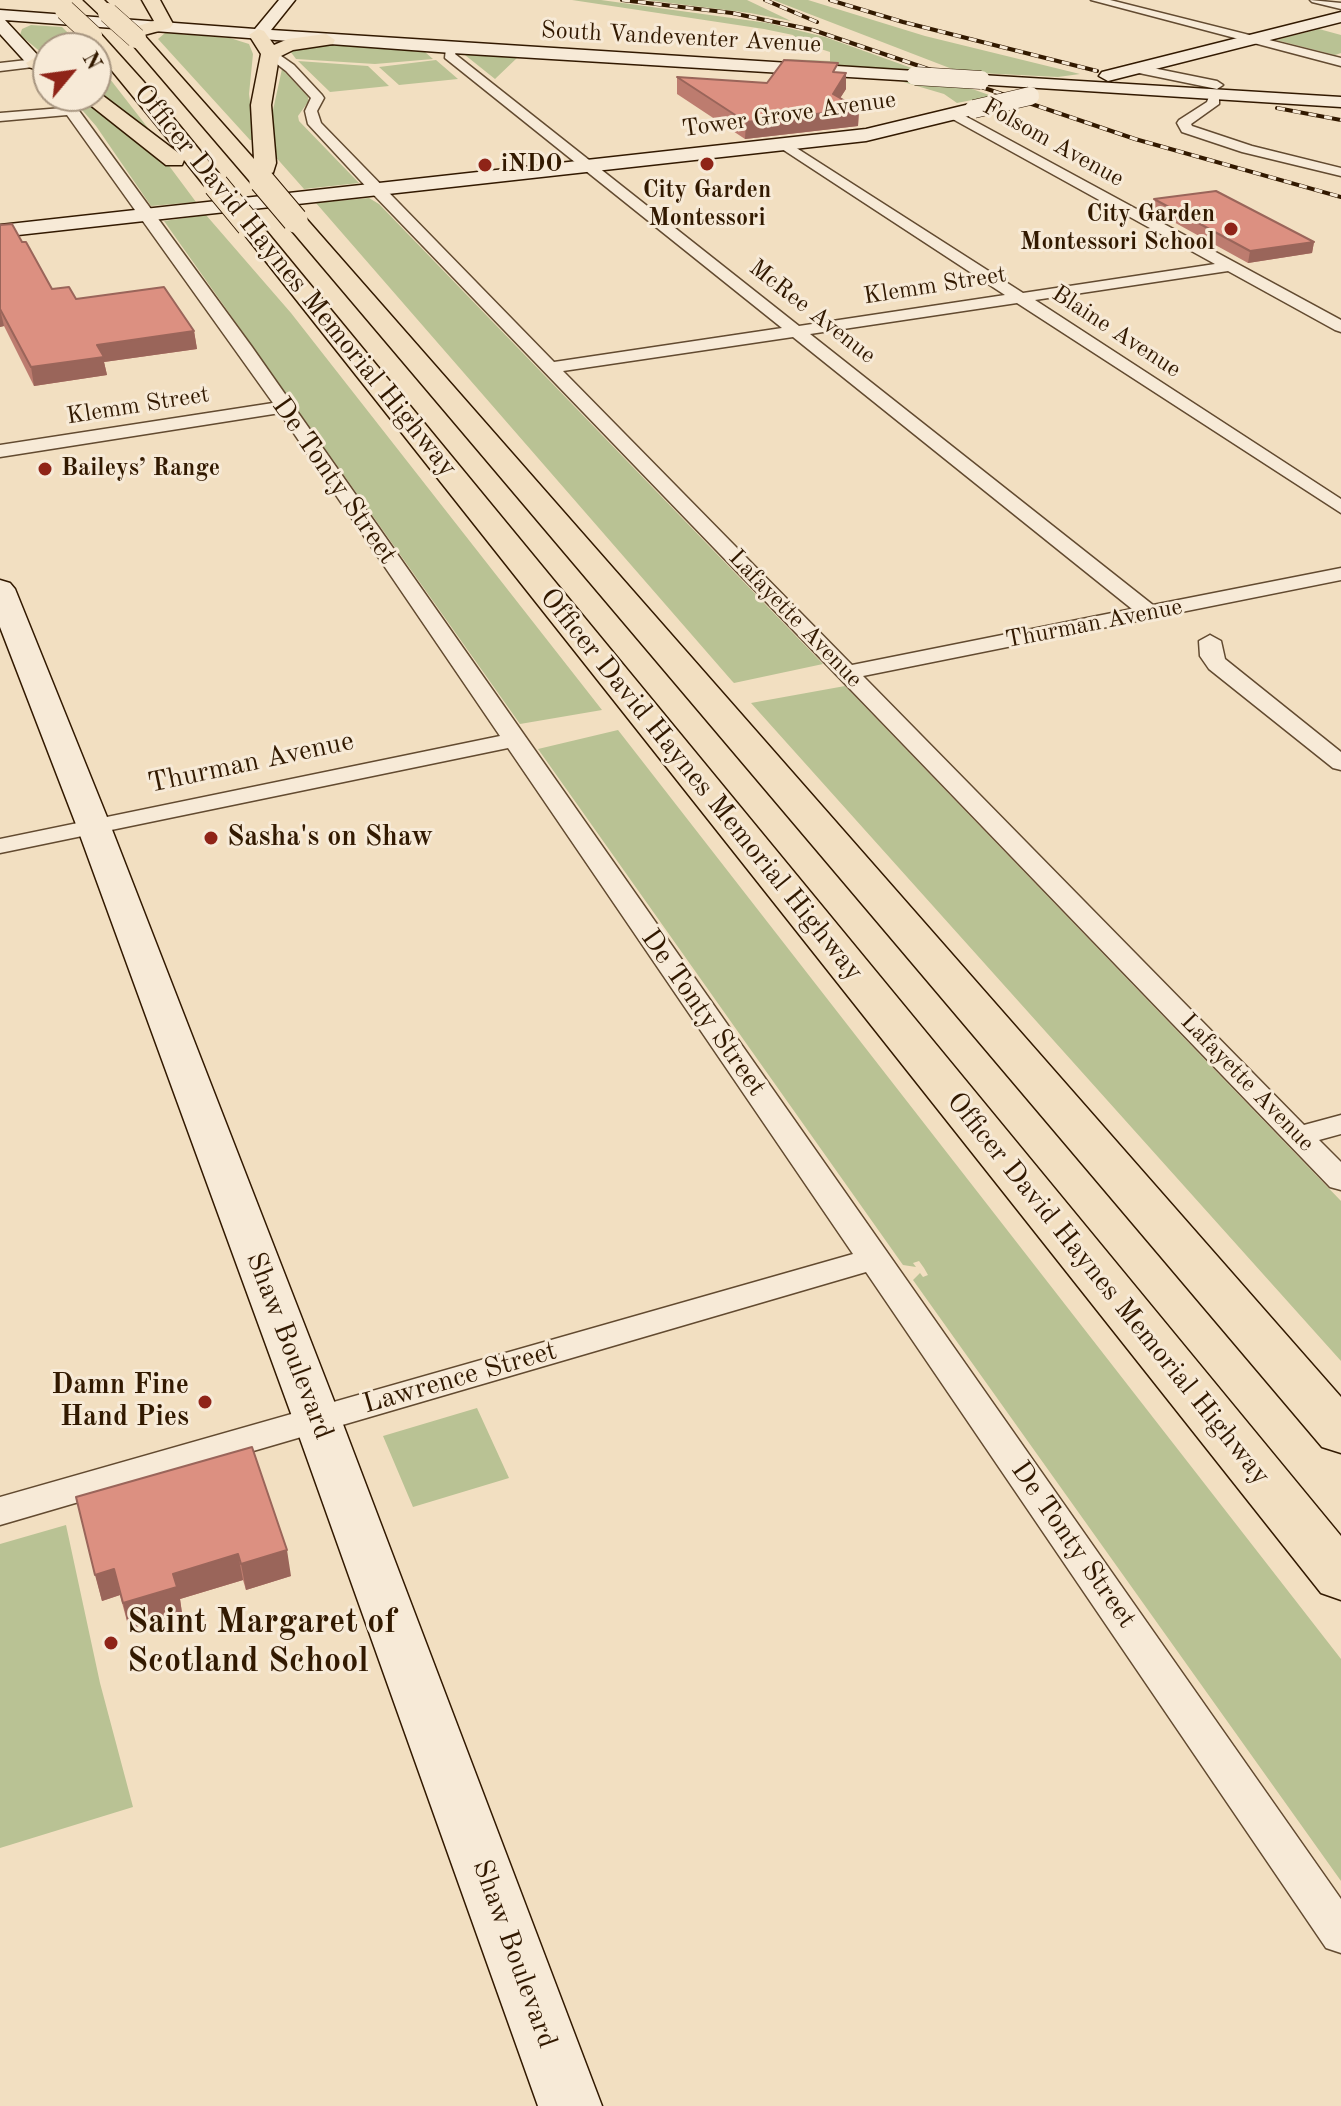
<!DOCTYPE html>
<html>
<head>
<meta charset="utf-8">
<style>
	body { margin:0 }
	#map { position:relative; width:1341px; height:2106px; overflow:hidden; background:#f2dfc1; font-family:"Old Standard TT",serif }
	canvas { display:block }
	.north { position:absolute; left:32px; top:32px; width:80px; height:80px; box-sizing:border-box; background:#f7ead7; border:2px solid #a89681; border-radius:50%; rotate:61deg; font-size:22px; font-weight:700; line-height:32px; text-align:center; color:#321900 }
	.north::after { content:''; display:block; margin:auto; width:28px; height:36px; background:#8f2418; clip-path:polygon(50% 0,100% 100%,50% 72%,0 100%) }
</style>
</head>
<body>
<div id="map">
<canvas width="1341" height="2106"></canvas>
<div class="north">N</div>
</div>
<script>
const context = document.querySelector('canvas').getContext('2d');
context.lineJoin = 'round';
function fill(path, color) {
  context.fillStyle = color;
  context.fill(path, 'evenodd');
}
function shape(rows) {
  const path = new Path2D();
  for (const r of rows) {
    path.moveTo(r[0], r[1]);
    for (let i = 2; i < r.length; i += 2) path.lineTo(r[i], r[i + 1]);
  }
  return path;
}
function strokePath(path, color, width, dash) {
  context.strokeStyle = color;
  context.lineWidth = width;
  context.lineCap = dash ? 'butt' : 'round';
  context.setLineDash(dash || []);
  context.stroke(path);
}
function label(font, color, halo, rows, align = 'center') {
  context.font = font + ' "Old Standard TT",serif';
  context.lineWidth = 6;
  context.setLineDash([]);
  context.textBaseline = 'middle';
  context.strokeStyle = halo;
  context.fillStyle = color;
  for (const [text, x, y, turn = 0] of rows) {
    context.save();
    context.translate(x, y);
    context.rotate((+turn || 0) * Math.PI / 180);
    context.textAlign = isNaN(turn) ? turn : align;
    if (halo) context.strokeText(text, 0, 0);
    context.fillText(text, 0, 0);
    context.restore();
  }
}
fill(shape([
	[572,0,601,0,768,23,825,37,920,71,784,64,787,59,830,61,830,52,802,43,793,35,764,29],
	[646,0,747,0,791,21,750,13],
	[773,0,808,0,925,36,1080,74,1058,77,960,72],
	[31,25,62,27,83,48,48,48,48,58,20,35,22,29],
	[1319,29,1341,35,1341,53,1335,55,1276,40],
	[165,33,230,38,249,44,253,54,249,94,255,140,250,140,158,39],
	[320,44,425,52,433,59,375,64,296,59,290,51],
	[472,54,518,57,495,79,465,55],
	[436,60,458,79,399,85,379,67],
	[298,61,368,66,389,86,330,92],
	[96,63,110,79,148,128,143,129,96,95],
	[282,69,308,97,308,102,298,116,299,121,359,183,304,189,273,154,268,133],
	[900,81,958,84,992,96,957,103,944,94],
	[70,96,82,96,164,159,196,202,151,206,96,126],
	[369,198,379,204,823,664,734,683,732,681,316,203],
	[206,215,291,313,602,710,520,724,164,221],
	[845,686,1341,1201,1341,1361,751,703],
	[618,730,1341,1659,1341,1881,913,1280,920,1273,923,1277,928,1275,924,1268,919,1261,913,1263,916,1267,903,1265,538,749],
	[477,1408,509,1478,413,1507,383,1436],
	[66,1525,100,1683,133,1807,0,1848,0,1544]
]), '#b9c294');
const street = shape([
	[1091,0,1110,0,1341,58,1341,66,1091,0],
	[1310,0,1341,3,1341,9,1312,2,1310,0],
	[452,44,458,48,455,54,799,326,1005,295,779,147,779,141,784,140,1023,293,1215,264,949,117,948,114,954,110,1341,320,1341,332,1335,330,1228,271,1035,300,1341,499,1341,513,1017,303,810,334,1153,605,1341,568,1341,580,863,676,1304,1125,1341,1115,1341,1134,1319,1140,1341,1162,1341,1190,1330,1187,371,192,308,124,305,111,311,98,286,71,264,54,274,51,294,65,322,95,324,98,317,111,321,123,554,362,782,328,445,58,446,48,452,44],
	[793,337,1132,609,852,665,563,371,793,337],
	[36,59,48,71,48,84,44,83,33,67,0,71,0,63,36,59],
	[1138,65,1217,81,1223,85,1217,89,1134,72,1132,69,1138,65],
	[1211,91,1219,91,1219,104,1191,124,1192,126,1252,146,1341,168,1341,176,1242,152,1182,132,1177,123,1179,120,1207,102,1211,91],
	[54,96,66,96,77,108,252,347,1341,1899,1341,1953,1326,1948,866,1272,0,1525,0,1497,853,1254,508,748,0,853,0,839,500,736,280,413,0,457,0,445,273,403,67,115,0,121,0,113,62,108,54,96],
	[1210,635,1221,641,1225,659,1341,752,1341,770,1333,768,1209,669,1200,656,1199,641,1210,635]
]);
const secondary = shape([
	[279,0,295,0,271,30,915,71,924,76,915,81,452,53,5,20,45,63,36,68,30,67,0,34,0,10,255,29,279,0],
	[1341,12,1341,22,1108,81,1099,76,1102,72,1341,12],
	[981,75,1341,97,1341,107,975,84,972,80,975,76,981,75],
	[974,103,981,105,983,109,981,113,866,141,0,237,0,225,866,129,974,103],
	[0,580,10,583,15,589,111,827,341,1419,602,2106,538,2106,293,1419,77,827,0,627,0,580]
]);
const highway = shape([
	[84,0,104,0,117,13,114,17,102,17,84,0],
	[142,0,160,0,173,24,170,28,144,35,254,159,251,105,261,54,249,35,258,29,264,31,274,45,288,39,326,34,335,40,333,44,293,50,279,57,271,105,276,163,269,185,253,185,127,38,137,33,138,26,154,21,142,0],
	[92,29,98,31,143,81,224,180,227,185,224,190,208,190,184,160,182,165,166,165,84,100,81,96,96,96,98,92,181,155,86,39,83,35,92,29],
	[36,57,48,61,48,74,29,67,26,63,36,57],
	[295,213,303,215,1341,1397,1341,1453,1322,1447,287,225,283,220,287,215,295,213],
	[249,218,257,220,1341,1536,1341,1600,1321,1593,241,230,237,225,241,220,249,218]
]);
strokePath(street, '#624a30', 3);
strokePath(secondary, '#321900', 3);
strokePath(highway, '#321900', 3);
fill(street, '#f7ead7');
fill(secondary, '#f7ead7');
fill(highway, '#f2dfc1');
const rail = shape([
	[622,0,732,13,813,30,1135,139,1341,197],
	[765,0,817,22],
	[830,0,903,22,1097,71],
	[1277,108,1341,120]
]);
strokePath(rail, '#321900', 4);
strokePath(rail, '#f7ead7', 3, [8]);
const secondaryBridge = shape([
	[915,76,981,80],
	[974,109,1030,96]
]);
const highwayBridgeFar1 = shape([
	[65,10,92,35],
	[108,13,136,38],
	[261,180,263,183]
]);
const highwayBridge = shape([
	[262,181,295,220],
	[216,185,249,225]
]);
strokePath(secondaryBridge, '#321900', 19, []);
strokePath(highwayBridgeFar1, '#321900', 21, []);
strokePath(highwayBridge, '#321900', 27, []);
strokePath(secondaryBridge, '#f7ead7', 18);
strokePath(highwayBridgeFar1, '#f2dfc1', 20);
strokePath(highwayBridge, '#f2dfc1', 25);
fill(shape([
	[838,72,846,89,840,98,859,109,858,126,745,139,677,94,677,77,767,83],
	[1154,199,1314,242,1312,253,1248,263,1152,210],
	[0,225,22,242,52,289,76,299,194,331,197,349,104,362,107,375,34,386,4,326,0,327],
	[76,1497,291,1576,246,1590,243,1580,180,1599,182,1613,129,1629,120,1595,102,1601]
]), '#bd7c6f');
fill(shape([
	[846,73,846,89,832,111,833,94],
	[859,109,858,126,745,139,746,122],
	[1314,242,1312,253,1248,263,1250,251],
	[0,309,4,326,0,327],
	[194,331,197,349,104,362,107,375,34,386,31,367,97,345],
	[287,1550,291,1576,246,1590,241,1564],
	[238,1554,243,1580,180,1599,182,1613,129,1629,123,1603,173,1574],
	[114,1569,120,1595,102,1601,95,1575]
]), '#9a655a');
const building = shape([
	[784,60,838,63,833,72,846,73,833,94,859,109,746,122,677,77,767,83,784,60],
	[1216,191,1314,242,1250,251,1154,199,1216,191],
	[12,224,22,242,26,242,52,289,69,287,76,299,164,287,194,331,97,345,104,357,31,367,0,309,0,225,12,224],
	[252,1447,287,1550,241,1564,238,1554,173,1574,177,1587,123,1603,114,1569,95,1575,76,1497,252,1447]
]);
fill(building, '#dc9081');
strokePath(building, '#9a655a', 2);
for (const [x, y, r, color] of [
	[707,164,8,"#8f2418"],
	[485,165,8,"#8f2418"],
	[1231,229,8,"#8f2418"],
	[45,469,8,"#8f2418"],
	[211,838,8,"#8f2418"],
	[205,1402,8,"#8f2418"],
	[111,1643,8,"#8f2418"]
]) {
  const dot = new Path2D();
  dot.arc(x, y, r, 0, 2 * Math.PI);
  context.fillStyle = color;
  context.fill(dot);
  strokePath(dot, '#f7ead7', 3);
}
label('24px', '#321900', '#f7ead7', [
	["South Vandeventer Avenue",681,38,3],
	["Tower Grove Avenue",789,115,-8],
	["Folsom Avenue",1053,143,29],
	["Klemm Street",935,286,-9],
	["McRee Avenue",812,312,38],
	["Blaine Avenue",1116,332,33],
	["Klemm Street",138,406,-9],
	["Lafayette Avenue",795,619,46],
	["Thurman Avenue",1094,624,-11],
	["Lafayette Avenue",1247,1083,46]
]);
label('bold 24px', '#321900', '#f7ead7', [
	["iNDO",501,165],
	["City Garden",707,191,"center"],
	["Montessori",707,219,"center"],
	["City Garden",1215,215,"right"],
	["Montessori School",1215,243,"right"],
	["Baileys’ Range",61,469]
], 'left');
label('28px', '#321900', '#f7ead7', [
	["Officer David Haynes Memorial Highway",295,281,51],
	["De Tonty Street",334,481,55],
	["Thurman Avenue",251,763,-12],
	["Officer David Haynes Memorial Highway",701,785,51],
	["De Tonty Street",703,1013,55],
	["Officer David Haynes Memorial Highway",1108,1289,51],
	["Shaw Boulevard",289,1346,69],
	["Lawrence Street",460,1378,-16],
	["De Tonty Street",1073,1545,55],
	["Shaw Boulevard",514,1954,70]
]);
label('bold 28px', '#321900', '#f7ead7', [
	["Sasha's on Shaw",227,838],
	["Damn Fine",189,1386,"right"],
	["Hand Pies",189,1418,"right"]
], 'left');
label('bold 34px', '#321900', '#f7ead7', [
	["Saint Margaret of",127,1623],
	["Scotland School",127,1662]
], 'left');
</script>
</body>
</html>
